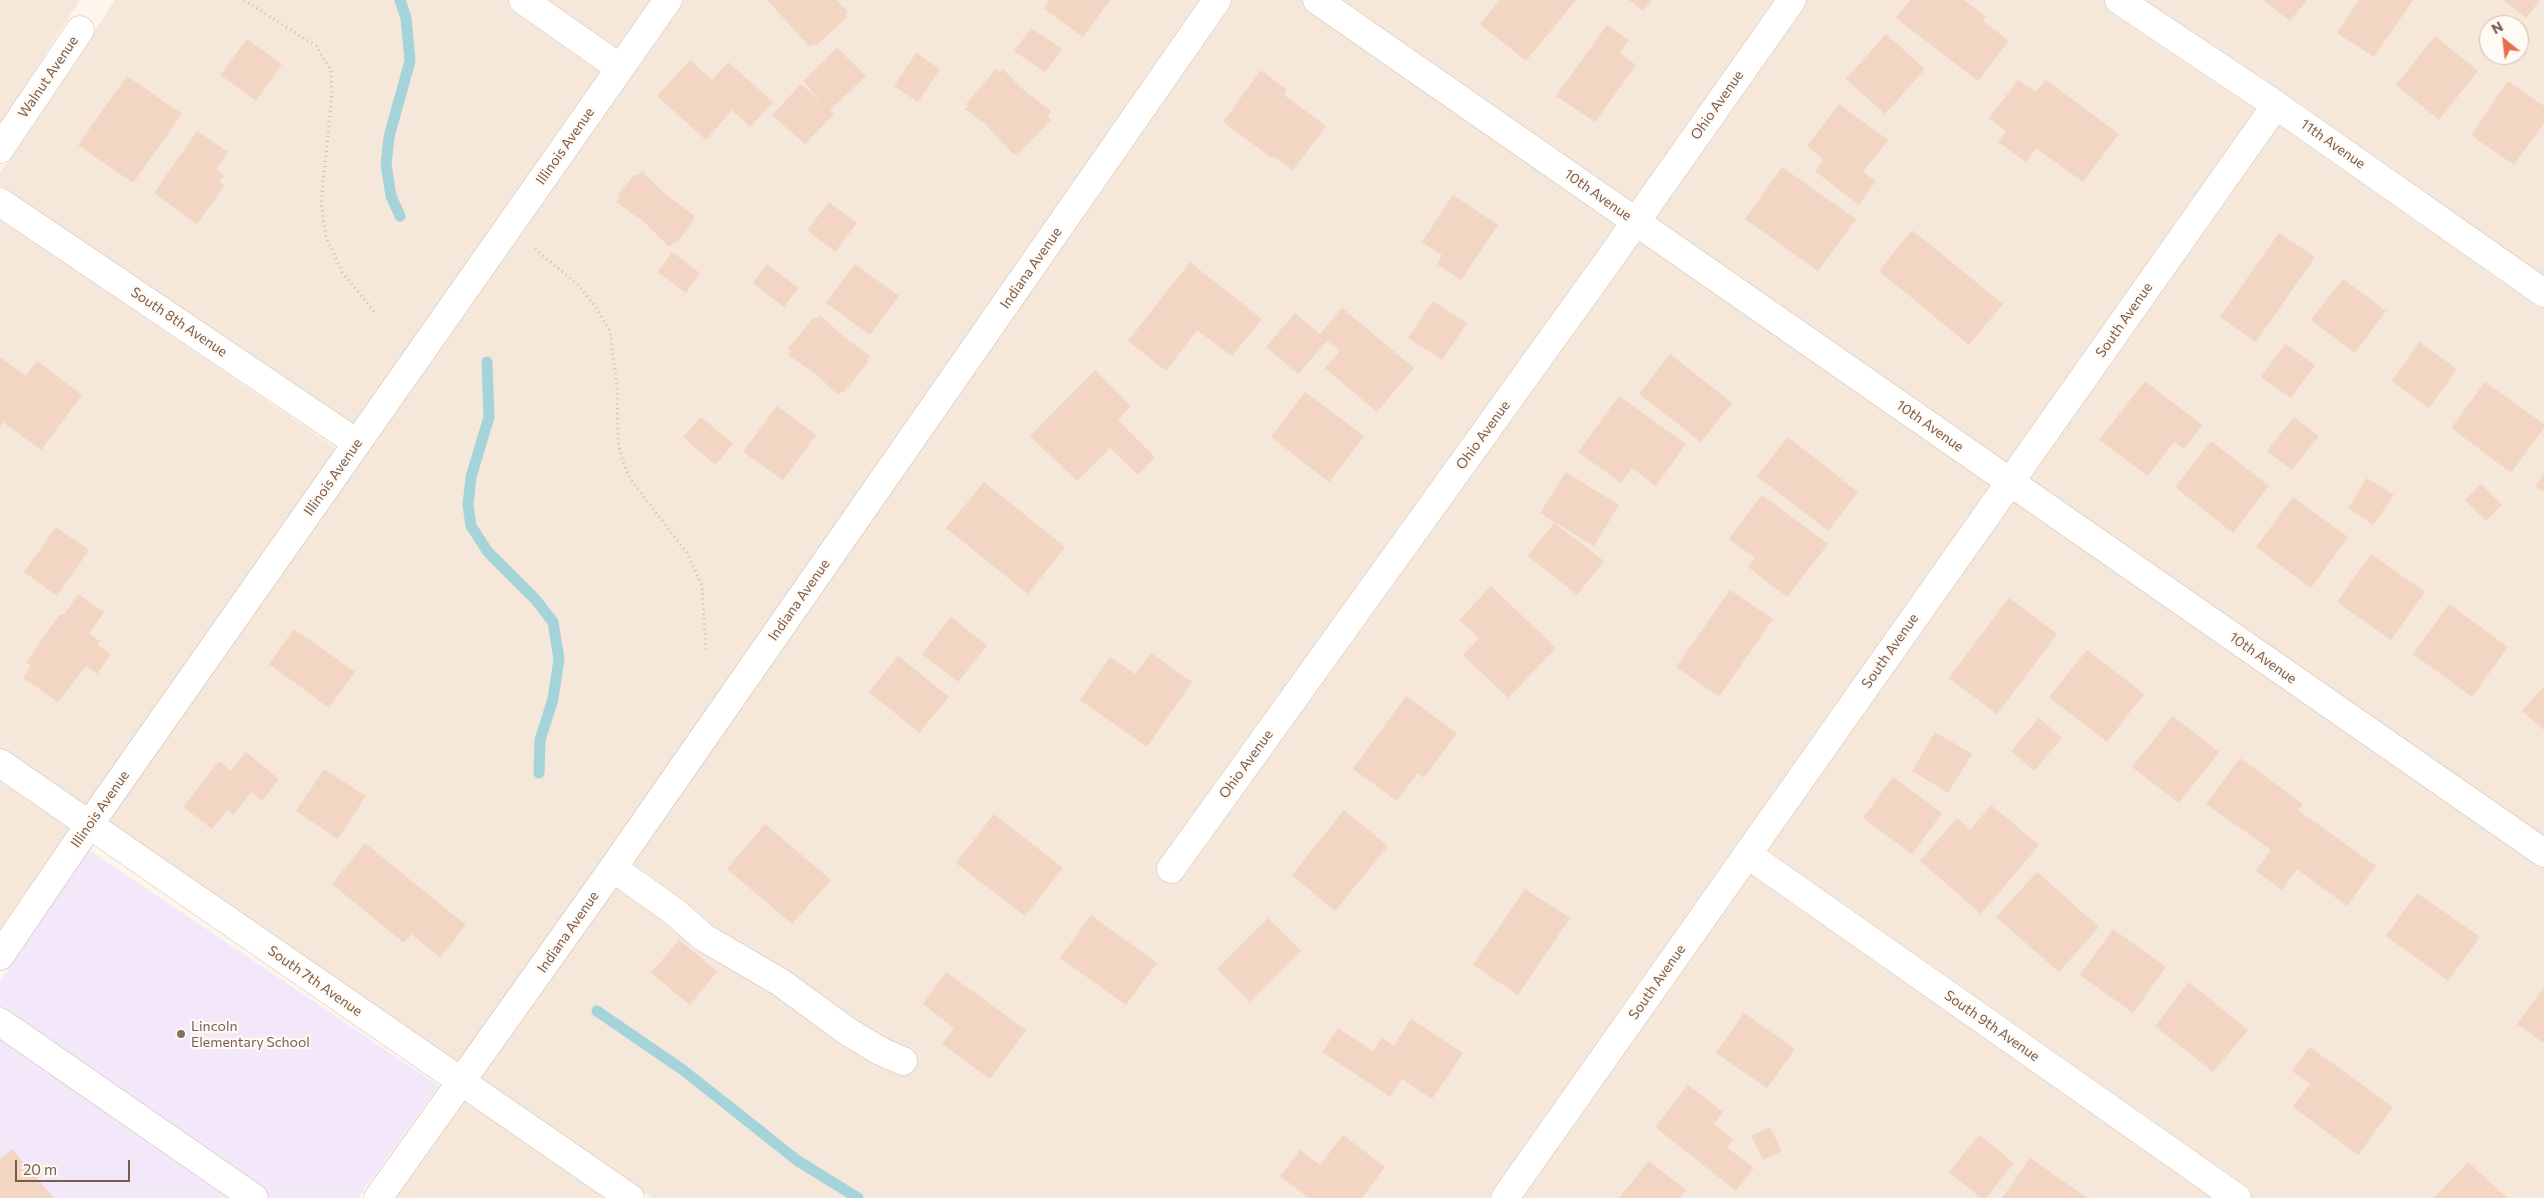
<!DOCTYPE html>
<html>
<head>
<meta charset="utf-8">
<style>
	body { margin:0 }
	#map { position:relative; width:2544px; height:1198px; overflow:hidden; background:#fdf6ec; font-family:Commissioner,sans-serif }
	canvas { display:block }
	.north { position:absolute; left:2479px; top:15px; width:50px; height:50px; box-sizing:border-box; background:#fffaf3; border:1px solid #cabbb1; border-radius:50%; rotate:331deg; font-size:14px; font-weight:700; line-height:20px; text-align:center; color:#7a5c4d }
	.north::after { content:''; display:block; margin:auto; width:18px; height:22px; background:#e76f51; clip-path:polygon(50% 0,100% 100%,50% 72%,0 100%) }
	.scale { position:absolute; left:15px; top:1160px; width:115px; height:22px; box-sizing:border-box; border:2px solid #7a5c4d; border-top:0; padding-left:6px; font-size:15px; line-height:18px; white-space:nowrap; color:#7a5c4d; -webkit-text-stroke:4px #fffaf3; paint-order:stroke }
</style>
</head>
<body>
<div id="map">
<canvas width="2544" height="1198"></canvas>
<div class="north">N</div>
<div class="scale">20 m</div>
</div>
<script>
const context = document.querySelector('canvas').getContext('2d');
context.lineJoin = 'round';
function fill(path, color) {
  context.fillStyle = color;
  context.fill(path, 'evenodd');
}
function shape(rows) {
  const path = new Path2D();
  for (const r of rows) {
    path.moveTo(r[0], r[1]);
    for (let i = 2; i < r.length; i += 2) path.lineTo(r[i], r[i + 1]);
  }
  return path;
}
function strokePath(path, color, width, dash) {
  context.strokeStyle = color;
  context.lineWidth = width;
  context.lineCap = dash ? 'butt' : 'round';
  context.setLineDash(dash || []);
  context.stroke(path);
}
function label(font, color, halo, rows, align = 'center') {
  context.font = font + ' Commissioner,sans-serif';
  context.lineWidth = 4.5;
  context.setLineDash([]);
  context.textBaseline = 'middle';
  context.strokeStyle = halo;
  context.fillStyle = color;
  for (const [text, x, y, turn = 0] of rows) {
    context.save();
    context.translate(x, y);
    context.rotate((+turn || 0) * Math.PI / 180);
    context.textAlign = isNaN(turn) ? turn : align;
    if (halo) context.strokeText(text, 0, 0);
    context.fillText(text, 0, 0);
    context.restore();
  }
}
fill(shape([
	[0,0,80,0,0,125],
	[115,0,655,0,355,428,0,186,0,173],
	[683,0,1204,0,459,1067,103,822],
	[1227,0,2544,0,2544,1198,652,1198,478,1080],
	[2489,25,2519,25,2519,55,2489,55],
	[0,218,337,449,0,941],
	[462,1099,608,1198,391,1198]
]), '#f5e8da');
fill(shape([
	[89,850,439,1086,358,1198,0,1198,0,982]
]), '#f3e8fa');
strokePath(shape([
	[400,0,406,18,410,61,389,137,386,164,391,196,400,216],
	[487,362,489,417,471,477,468,505,471,526,488,552,535,599,553,622,559,659,553,699,540,740,539,773],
	[597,1011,683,1070,798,1161,858,1198]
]), '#a5d3da', 11);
fill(shape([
	[767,0,836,0,848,11,845,14,847,17,816,46,814,44,810,47],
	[1049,0,1110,0,1083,37,1044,9],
	[1500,0,1576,0,1526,61,1480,24],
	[1629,0,1652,0,1643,11],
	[1910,0,1964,0,1986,17,1983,21,2009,41,1978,81,1896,18],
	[2263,0,2307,0,2290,21],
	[2359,0,2413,0,2374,57,2337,33],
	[2503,0,2540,0,2526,18],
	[1607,25,1629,40,1620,53,1636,65,1595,122,1556,96],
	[1031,28,1062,49,1045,72,1014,51],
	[1886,34,1925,69,1885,114,1846,79],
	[2435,36,2478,71,2439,120,2396,85],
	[247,39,282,64,256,101,220,75],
	[837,48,866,76,830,110,834,114,805,144,772,115,801,84,822,103,803,81],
	[916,53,940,69,918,102,894,86],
	[690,60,712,80,728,62,773,102,750,127,732,110,706,140,657,96],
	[996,69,1000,72,1003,69,1020,87,1051,111,1048,116,1051,120,1021,151,1014,155,986,125,965,109,968,106,966,104],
	[1261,70,1287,90,1284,95,1326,126,1293,170,1273,156,1272,158,1223,122],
	[127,76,182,114,133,183,78,145],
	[2018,80,2036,92,2046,80,2119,134,2083,182,2036,148,2026,162,1998,142,2006,131,1989,118],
	[2508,81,2544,106,2544,123,2514,165,2471,135],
	[1839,104,1888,140,1863,172,1876,181,1859,205,1815,171,1823,159,1807,146],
	[197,131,228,152,216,170,224,176,219,182,225,185,197,224,154,193],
	[1782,167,1856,219,1818,271,1745,219],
	[642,171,666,195,695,216,691,222,692,224,676,243,674,242,669,247,644,222,616,202,620,196,618,194,635,174,637,176],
	[1453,195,1498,225,1461,280,1437,264,1442,255,1422,242],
	[829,202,857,223,835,252,807,230],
	[1912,230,2003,304,1969,345,1879,271],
	[2279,233,2315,257,2256,342,2220,317],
	[672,252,700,273,686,293,658,272],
	[1190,262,1262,319,1232,356,1197,330,1166,371,1128,341],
	[767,264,798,288,784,307,753,283],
	[855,264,899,296,870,335,826,303],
	[2343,279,2386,311,2355,353,2311,320],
	[1433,301,1467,323,1442,360,1408,338],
	[1342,308,1414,368,1377,412,1325,368,1340,351,1327,341,1298,374,1266,347,1295,313,1320,334],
	[820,315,844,337,870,356,867,360,869,361,843,393,841,392,838,395,816,374,788,355,791,351,788,349,814,317,817,319],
	[2419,342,2457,369,2429,408,2392,381],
	[2285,344,2315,365,2291,398,2261,377],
	[1670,354,1732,403,1701,442,1639,394],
	[0,357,26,376,37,361,82,395,41,450,3,422,0,426],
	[1095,370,1131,406,1118,420,1155,457,1138,475,1110,448,1077,481,1030,436],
	[2145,381,2202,425,2184,449,2174,442,2148,476,2099,440],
	[2485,382,2544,424,2544,428,2511,473,2451,428],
	[1305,392,1364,436,1329,482,1271,437],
	[1619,396,1686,444,1656,486,1632,468,1621,483,1578,452],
	[777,406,816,435,783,480,743,452],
	[701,417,733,444,715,465,683,437],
	[2294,417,2319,436,2292,470,2267,451],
	[1788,437,1858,492,1828,531,1757,476],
	[2211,441,2269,486,2233,533,2175,487],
	[1566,472,1619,505,1594,546,1540,513],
	[2544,474,2544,492,2535,486],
	[2367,478,2394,495,2373,525,2348,508],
	[984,482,1065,547,1028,594,946,528],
	[2481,484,2502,505,2486,521,2465,500],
	[1762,495,1828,544,1787,597,1748,567,1755,558,1729,539],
	[2293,497,2348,537,2311,588,2256,547],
	[1554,523,1604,561,1577,595,1528,556],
	[56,527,89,550,57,596,24,572],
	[2371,554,2425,592,2391,640,2337,602],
	[1491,586,1556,648,1508,698,1463,655,1479,638,1459,620],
	[1730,590,1773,619,1719,697,1676,667],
	[78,594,104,612,89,634,100,641,98,645,111,654,97,674,86,666,58,702,23,678,31,666,26,662,60,614,64,615],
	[2009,598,2057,634,1997,714,1949,678],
	[2449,604,2508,647,2472,697,2413,654],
	[951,617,987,645,958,682,922,654],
	[294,629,355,672,329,708,269,664],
	[2087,650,2144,694,2107,742,2049,697],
	[1151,653,1192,682,1147,747,1080,700,1110,657,1135,674],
	[898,656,949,697,919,733,869,692],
	[2544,686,2544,730,2522,711],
	[1406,696,1457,733,1424,778,1418,773,1397,801,1353,769],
	[2173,716,2219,752,2179,803,2132,767],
	[2039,718,2062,738,2034,771,2011,751],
	[1935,732,1972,754,1948,793,1912,771],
	[246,752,279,779,262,801,251,792,233,815,227,810,212,829,183,807,219,761,231,771],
	[2240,758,2303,804,2298,810,2376,866,2347,906,2297,869,2282,890,2256,871,2271,850,2206,804],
	[324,769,366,796,338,839,296,811],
	[1893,777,1942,813,1912,854,1863,818],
	[1991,805,2039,845,1981,914,1920,861,1957,818,1970,830],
	[1344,810,1388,846,1335,911,1292,875],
	[994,814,1063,868,1025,916,956,863],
	[765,824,831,880,792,924,727,869],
	[365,843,466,925,440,957,411,934,404,943,332,884],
	[2037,872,2099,927,2059,972,1996,917],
	[1525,889,1570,918,1518,995,1473,965],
	[2417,893,2480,937,2448,981,2386,936],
	[1091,915,1157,963,1126,1005,1060,958],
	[1268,918,1301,951,1250,1002,1217,969],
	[2113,929,2166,967,2133,1013,2080,975],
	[679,940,717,971,690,1005,651,973],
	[946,972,1026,1030,990,1079,942,1044,954,1028,923,1004],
	[2189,982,2248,1030,2213,1072,2155,1026],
	[2544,987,2544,1043,2517,1024],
	[1744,1013,1795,1049,1767,1088,1716,1053],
	[1411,1019,1463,1053,1432,1099,1402,1079,1390,1097,1322,1052,1338,1028,1373,1051,1382,1038,1394,1046],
	[2310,1047,2393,1107,2358,1155,2293,1107,2310,1084,2292,1071],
	[1688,1085,1723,1112,1714,1124,1733,1139,1727,1147,1754,1168,1736,1191,1655,1127],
	[1770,1127,1782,1151,1763,1160,1751,1136],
	[1343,1135,1385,1167,1362,1198,1309,1198,1280,1176,1300,1150,1320,1165],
	[1979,1135,2014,1163,1986,1198,1981,1198,1949,1172],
	[12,1149,54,1198,0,1198,0,1159],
	[2030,1158,2087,1198,2002,1198],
	[1649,1161,1686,1190,1680,1198,1619,1198],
	[2468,1162,2507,1198,2434,1198]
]), '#f3d5c3');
const minor = shape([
	[523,0,620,68],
	[1317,0,2544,853],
	[2119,0,2276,105,2544,293],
	[0,149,80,30],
	[0,202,357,443],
	[0,763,630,1198],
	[1747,854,2237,1198],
	[613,868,675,912,703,937,780,982,847,1031,880,1051,903,1061],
	[1171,869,1606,264,1792,0],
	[0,956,89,825,668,0],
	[0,1022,254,1198],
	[378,1198,613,868,1217,0],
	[1505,1198,2276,105]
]);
strokePath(minor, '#d1beb0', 29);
strokePath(shape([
	[244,0,316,46,331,70,332,95,321,203,326,236,342,272,376,314],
	[535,249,578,285,596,307,610,331,617,387,618,442,623,462,631,480,687,553,702,585,706,651]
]), '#d9b8a5', 3, [1, 4]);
strokePath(minor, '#fff', 28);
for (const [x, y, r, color] of [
	[181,1034,5,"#8d6e63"]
]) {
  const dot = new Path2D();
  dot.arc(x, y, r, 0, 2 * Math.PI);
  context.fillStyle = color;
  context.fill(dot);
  strokePath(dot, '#fffaf3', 2);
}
label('14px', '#7a5c4d', '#fffaf3', [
	["Walnut Avenue",48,77,-56],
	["Ohio Avenue",1717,105,-55],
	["11th Avenue",2333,144,35],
	["Illinois Avenue",565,146,-55],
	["10th Avenue",1598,195,35],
	["Indiana Avenue",1031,268,-55],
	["South Avenue",2124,320,-55],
	["South 8th Avenue",179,322,34],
	["10th Avenue",1930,426,35],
	["Ohio Avenue",1483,435,-54],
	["Illinois Avenue",333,477,-55],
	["Indiana Avenue",799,600,-55],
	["South Avenue",1890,651,-55],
	["10th Avenue",2263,658,35],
	["Ohio Avenue",1246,764,-54],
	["Illinois Avenue",100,809,-55],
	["Indiana Avenue",568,932,-55],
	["South 7th Avenue",315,981,35],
	["South Avenue",1657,982,-55],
	["South 9th Avenue",1992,1026,35]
]);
label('14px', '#785e54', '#fffaf3', [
	["Lincoln",191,1026],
	["Elementary School",191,1042]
], 'left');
</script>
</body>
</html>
